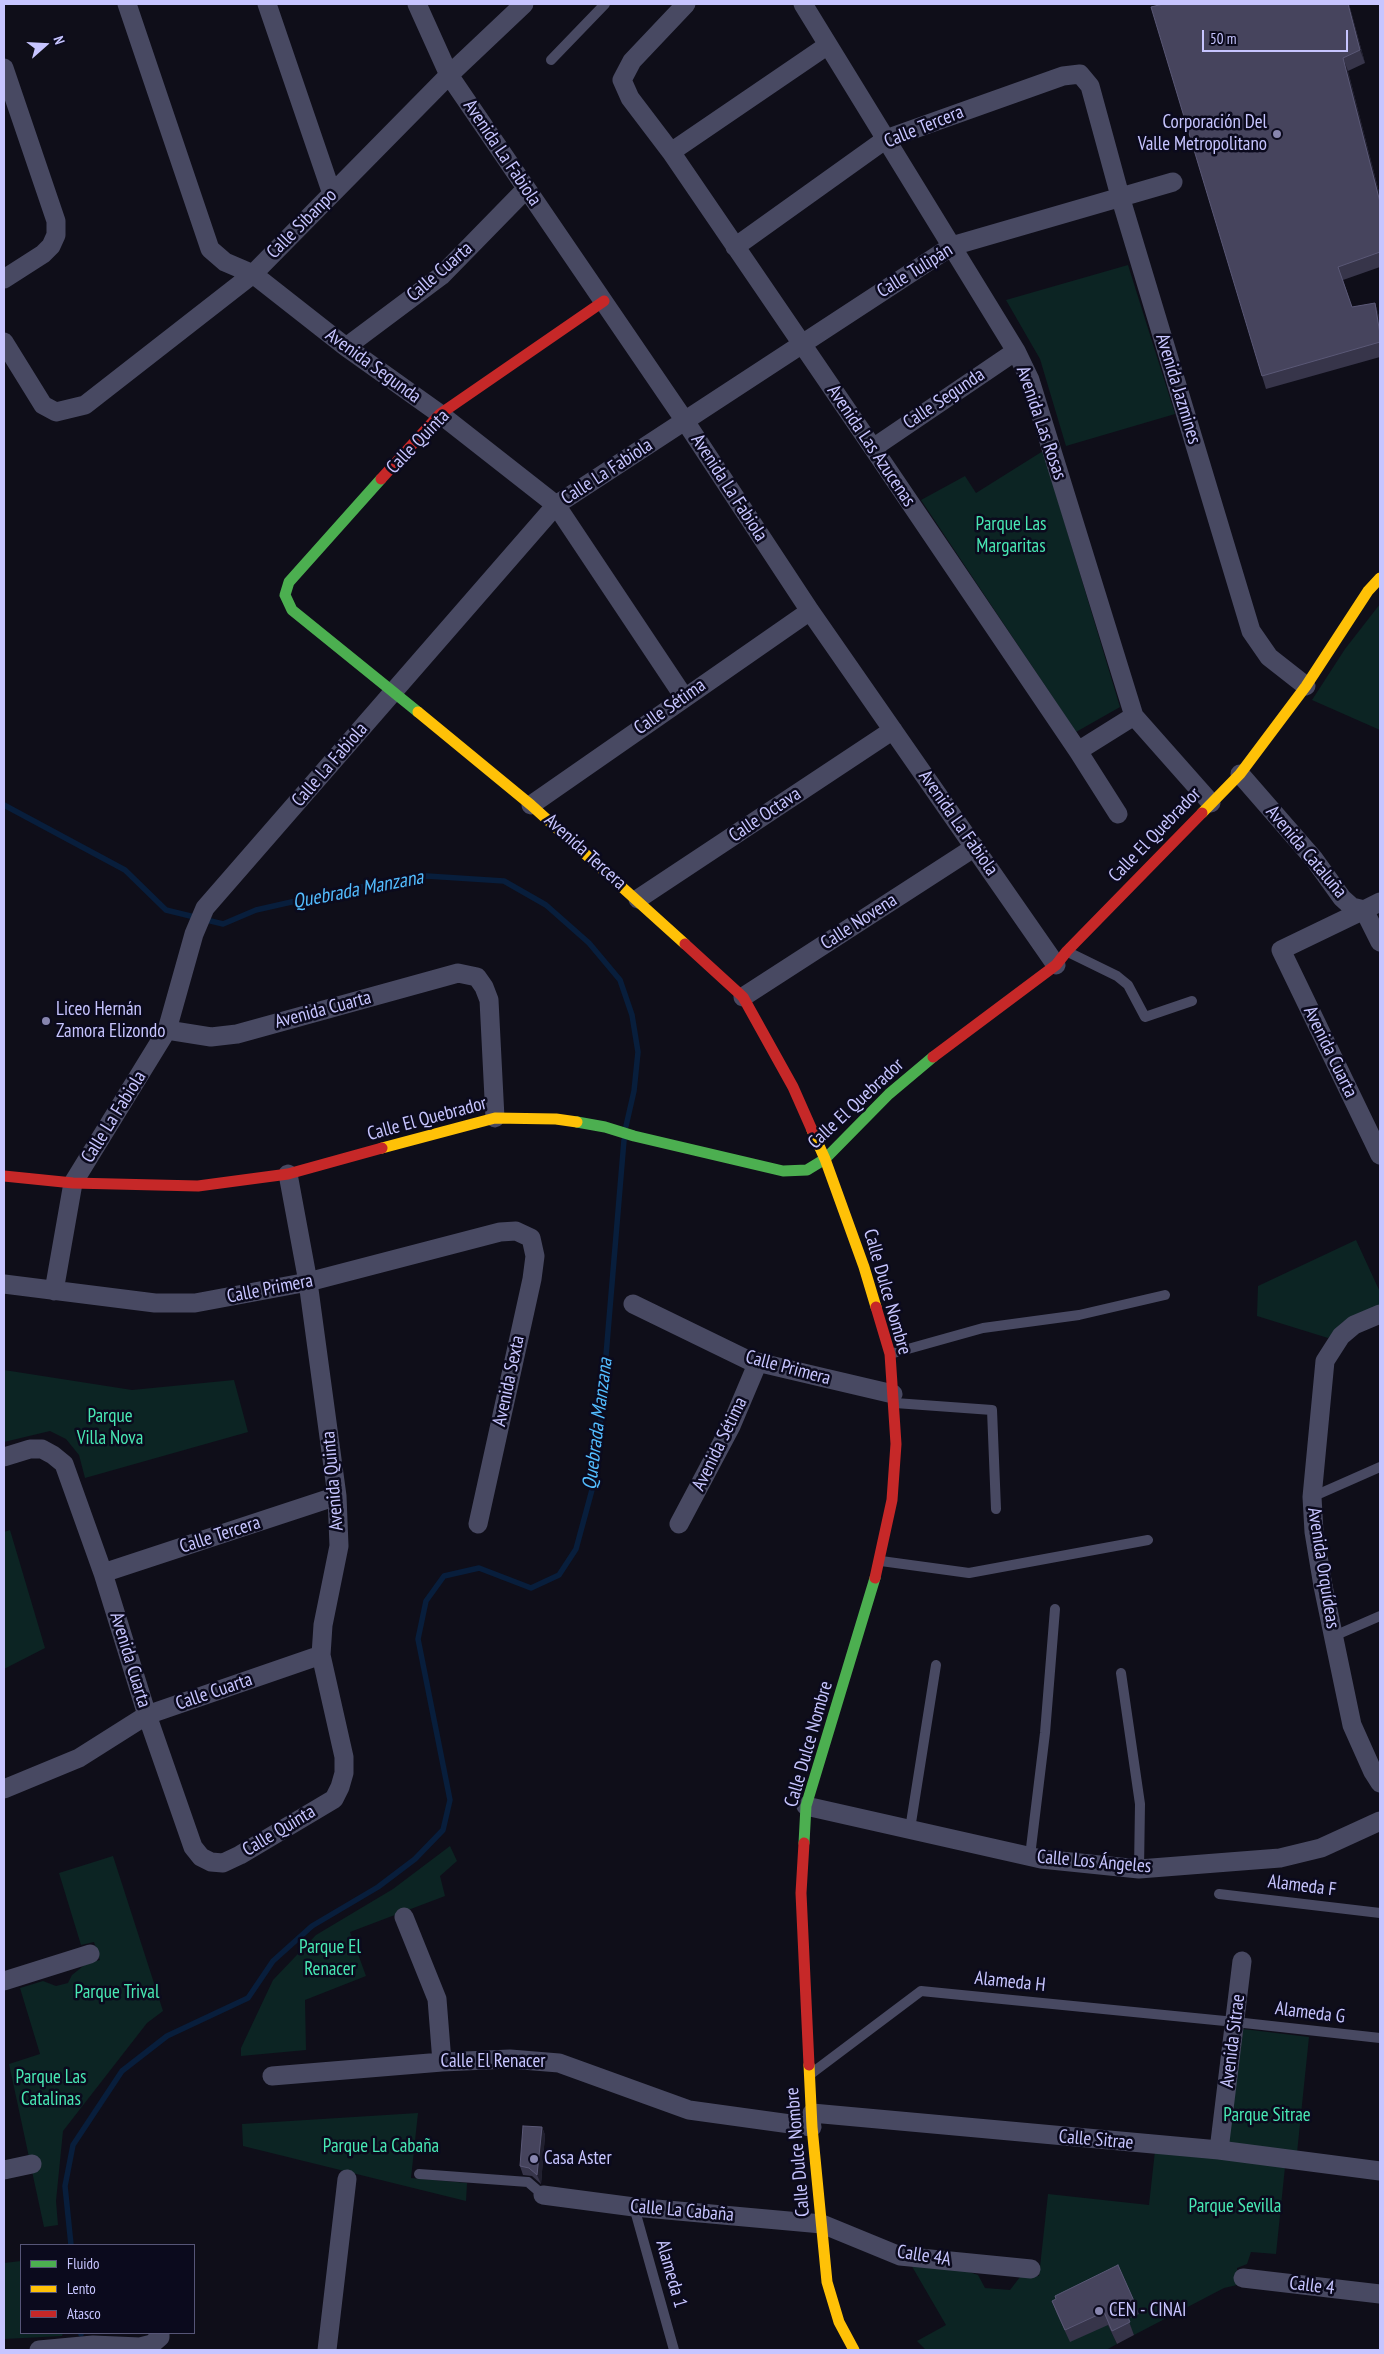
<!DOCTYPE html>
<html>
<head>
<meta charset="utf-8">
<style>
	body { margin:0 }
	#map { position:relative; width:1384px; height:2354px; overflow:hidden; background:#0f0e19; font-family:"PT Sans Narrow",sans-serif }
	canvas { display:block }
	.frame { position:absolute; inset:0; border:5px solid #c7c5ff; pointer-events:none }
	.legend { position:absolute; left:20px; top:2244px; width:175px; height:90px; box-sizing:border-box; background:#0b0a1d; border:1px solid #565577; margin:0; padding:6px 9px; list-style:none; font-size:15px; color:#c7c5ff }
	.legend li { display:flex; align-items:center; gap:10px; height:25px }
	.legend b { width:25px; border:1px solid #565577 }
	.north { position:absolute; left:20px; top:20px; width:50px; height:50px; -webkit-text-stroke:4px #0b0a1d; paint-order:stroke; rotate:71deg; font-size:14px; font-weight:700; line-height:20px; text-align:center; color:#c7c5ff }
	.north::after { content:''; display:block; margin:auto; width:18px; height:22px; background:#c7c5ff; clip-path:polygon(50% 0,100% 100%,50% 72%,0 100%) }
	.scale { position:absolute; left:1202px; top:30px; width:146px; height:22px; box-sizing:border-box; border:2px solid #c7c5ff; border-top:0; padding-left:6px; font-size:15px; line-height:18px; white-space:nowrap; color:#c7c5ff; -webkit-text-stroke:4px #0b0a1d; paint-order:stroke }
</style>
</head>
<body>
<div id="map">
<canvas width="1384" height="2354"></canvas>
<div class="frame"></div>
<ul class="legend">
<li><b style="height:6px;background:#4caf50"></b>Fluido</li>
<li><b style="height:6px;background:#ffc107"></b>Lento</li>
<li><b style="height:6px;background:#c62828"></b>Atasco</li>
</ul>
<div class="north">N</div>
<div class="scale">50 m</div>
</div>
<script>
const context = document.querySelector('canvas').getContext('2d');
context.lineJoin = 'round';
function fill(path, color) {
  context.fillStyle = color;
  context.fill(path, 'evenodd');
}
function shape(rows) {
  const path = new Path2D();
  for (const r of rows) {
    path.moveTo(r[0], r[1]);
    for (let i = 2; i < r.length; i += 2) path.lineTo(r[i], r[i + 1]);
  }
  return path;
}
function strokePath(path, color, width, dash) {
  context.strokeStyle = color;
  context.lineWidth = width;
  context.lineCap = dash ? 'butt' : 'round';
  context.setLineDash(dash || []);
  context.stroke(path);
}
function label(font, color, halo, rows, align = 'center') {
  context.font = font + ' "PT Sans Narrow",sans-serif';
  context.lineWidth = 5;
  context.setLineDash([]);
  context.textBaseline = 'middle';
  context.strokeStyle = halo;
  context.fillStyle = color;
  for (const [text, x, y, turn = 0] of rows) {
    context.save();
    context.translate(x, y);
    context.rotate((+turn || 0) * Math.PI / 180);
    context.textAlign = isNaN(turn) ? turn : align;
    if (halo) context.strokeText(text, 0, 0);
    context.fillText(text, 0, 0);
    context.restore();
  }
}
fill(shape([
	[1128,265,1175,414,1066,446,1040,359,1006,300],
	[1043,451,1120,707,1076,732,921,500,965,476,976,493],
	[1380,604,1380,730,1312,700,1345,649],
	[1356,1240,1380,1292,1380,1305,1343,1322,1328,1338,1257,1316,1258,1286],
	[4,1370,132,1390,234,1380,248,1432,85,1478,79,1455,66,1439,50,1431,4,1442],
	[10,1530,45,1648,4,1669,4,1532],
	[450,1846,457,1861,440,1876,445,1896,350,1932,366,1976,305,2000,306,2050,241,2056,241,2048,273,1980,316,1935,393,1889],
	[113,1856,163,2011,147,2023,63,2131,56,2201,58,2225,44,2227,9,2064,40,2054,20,1988,43,1981,56,1986,68,1983,72,1975,87,1963,100,1960,94,1942,81,1945,59,1873],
	[1243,2029,1309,2037,1297,2153,1228,2147],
	[418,2113,411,2178,467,2183,466,2201,243,2146,242,2124],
	[1155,2151,1285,2167,1276,2254,1251,2252,1247,2264,1237,2268,1237,2285,1224,2288,1134,2335,1127,2319,1108,2325,1117,2344,1106,2350,926,2350,917,2341,946,2325,910,2263,969,2272,978,2275,985,2288,1010,2290,1020,2277,1039,2276,1048,2194,1149,2205],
	[21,2261,21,2333,63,2333,62,2336,4,2339,4,2263]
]), '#0c2423');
strokePath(shape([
	[4,805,125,870,166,910,223,924,256,910,349,889,427,876,504,881,546,905,589,943,620,980,632,1015,638,1052,634,1091,626,1126],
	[71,2245,65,2186,73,2145,122,2071,167,2036,248,1998,273,1961,312,1926,378,1887,415,1859,443,1830,450,1800,418,1639,426,1601,444,1576,479,1568,531,1588,559,1575,576,1549,596,1475,624,1140],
	[81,2333,81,2334]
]), '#081e3c', 5.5);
strokePath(shape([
	[551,60,605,4],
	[1068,952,1117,976,1128,985,1145,1017,1192,1001],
	[890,1354,983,1328,1079,1315,1165,1295],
	[895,1403,992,1410,996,1509],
	[1312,1497,1380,1467],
	[881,1561,969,1573,1148,1540],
	[1334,1636,1380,1616],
	[1121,1673,1140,1804,1139,1869],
	[910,1829,936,1665],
	[1030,1856,1045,1733,1055,1609],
	[1219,1894,1380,1913],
	[812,2073,921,1991,1235,2022,1380,2038],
	[419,2174,528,2182,543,2195],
	[634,2207,674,2350]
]), '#484962', 10);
strokePath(shape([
	[127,4,210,249,225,262,253,274,346,347,440,414,556,505,684,697],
	[267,4,332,194],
	[417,4,449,75,685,421,810,611,1056,965],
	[686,4,632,61,622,80,630,98,671,152,873,448,1078,751,1118,814],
	[803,4,1016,351,1030,380,1134,716,1211,803],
	[4,68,56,221,56,235,51,246,43,254,4,279],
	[671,152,828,45],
	[735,247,886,139,1063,76,1080,74,1090,86,1120,196,1251,631,1269,657,1306,686],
	[4,342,43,405,56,412,85,405,253,274,449,75,524,4],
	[346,347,441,276,526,189],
	[873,448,1016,351],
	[1078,751,1134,716],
	[1240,774,1314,859,1342,898,1352,907,1364,910,1380,902],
	[531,805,810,611],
	[638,899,893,730],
	[1380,942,1364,910,1281,950,1380,1155],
	[743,997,975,847],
	[167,1030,211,1037,237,1034,458,973,477,977,484,987,489,1000,495,1118],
	[4,1284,155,1303,195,1303,308,1282,500,1232,516,1231,531,1238,535,1256,532,1279,478,1524],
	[54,1291,73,1183,167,1030,194,934,205,908,556,505,952,246,1173,182],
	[633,1304,748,1360,893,1394],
	[1380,1314,1354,1325,1341,1336,1325,1361,1312,1497,1314,1532,1323,1586,1352,1725,1373,1772,1380,1783],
	[4,1457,30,1449,42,1449,53,1455,64,1464,103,1573,147,1715,193,1847,201,1857,211,1862,223,1863,240,1855,334,1799,340,1787,344,1773,344,1757,321,1655,323,1625,339,1546,337,1496,308,1282,288,1174],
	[679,1524,731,1426,758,1362],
	[103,1573,337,1496],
	[4,1789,79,1758,147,1715,321,1655],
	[806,1806,1041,1859,1139,1869,1280,1858,1321,1848,1380,1821],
	[404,1917,437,1999,442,2062],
	[4,1981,90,1954],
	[272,2076,442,2062,510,2059,559,2063,689,2110,812,2127],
	[812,2113,1219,2150,1380,2171],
	[1219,2150,1242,1961],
	[4,2170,32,2164],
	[543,2195,634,2207,822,2224,900,2256,1031,2269],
	[1243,2278,1380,2294],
	[39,2350,93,2345,140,2347,152,2344,160,2337,160,2333],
	[327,2350,347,2179]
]), '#484962', 19);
strokePath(shape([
	[381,479,289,582,285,595,292,610,418,712],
	[577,1122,605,1127,634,1136,783,1171,807,1170,825,1159,889,1094,933,1057],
	[804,1843,806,1806,875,1578]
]), '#4caf50', 11);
strokePath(shape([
	[418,712,531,805,685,944],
	[1202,813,1240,774,1306,686,1368,591,1380,578],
	[812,1130,825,1159,864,1267,876,1307],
	[382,1148,495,1118,556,1119,577,1122],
	[809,2065,812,2127,827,2282,839,2322,854,2350]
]), '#ffc107', 11);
strokePath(shape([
	[381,479,440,414,604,301],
	[685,944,743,997,793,1087,812,1130],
	[933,1057,1056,965,1067,951,1202,813],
	[4,1176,73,1183,198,1186,288,1174,382,1148],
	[875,1578,892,1500,896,1444,890,1354,876,1307],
	[804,1843,801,1893,809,2065]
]), '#c62828', 11);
fill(shape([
	[1163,4,1349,4,1365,63,1348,71,1380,196,1380,267,1343,280,1352,307,1375,303,1380,320,1380,357,1266,389,1262,376],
	[542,2127,545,2135,541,2184,532,2176,523,2175,520,2166],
	[1052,2301,1134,2301,1139,2314,1128,2319,1134,2335,1117,2344,1108,2325,1070,2342,1057,2314]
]), '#37354a');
fill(shape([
	[1348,4,1349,4,1365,63,1360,50],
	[1343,58,1348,71,1380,196,1380,202],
	[1375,303,1380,320,1380,334],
	[542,2127,545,2135,541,2184,537,2175]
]), '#201f2e');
const building = shape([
	[1163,4,1348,4,1360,50,1343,58,1380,202,1380,252,1338,267,1352,307,1375,303,1380,334,1380,342,1262,376,1151,7,1163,4],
	[523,2126,542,2127,537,2175,529,2168,520,2166,523,2126],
	[1118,2265,1134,2301,1123,2306,1130,2322,1112,2331,1104,2312,1065,2330,1052,2301,1056,2299,1055,2296,1118,2265]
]);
fill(building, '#46445d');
strokePath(building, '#5a5876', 1);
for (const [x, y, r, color] of [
	[1277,134,5,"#8785ae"],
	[46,1021,5,"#8785ae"],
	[534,2159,5,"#8785ae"],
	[1099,2311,5,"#8785ae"]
]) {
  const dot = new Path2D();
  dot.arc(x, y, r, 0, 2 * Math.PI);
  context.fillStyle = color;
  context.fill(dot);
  strokePath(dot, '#0b0a1d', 2);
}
label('19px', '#c7c5ff', '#0b0a1d', [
	["Corporación Del",1267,123,"right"],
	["Valle Metropolitano",1267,145,"right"],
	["Liceo Hernán",56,1010],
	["Zamora Elizondo",56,1032],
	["Casa Aster",544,2159],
	["CEN - CINAI",1109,2311]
], 'left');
label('19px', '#c7c5ff', '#0b0a1d', [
	["Calle Tercera",924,127,-22],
	["Avenida La Fabiola",502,153,56],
	["Calle Sibanpo",302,224,-45],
	["Calle Tulipán",915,271,-32],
	["Calle Cuarta",440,272,-41],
	["Avenida Segunda",373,366,36],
	["Avenida Jazmines",1178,389,73],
	["Calle Segunda",944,399,-34],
	["Avenida Las Rosas",1041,423,71],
	["Calle Quinta",418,442,-46],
	["Avenida Las Azucenas",871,446,56],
	["Calle La Fabiola",607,472,-33],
	["Avenida La Fabiola",729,488,57],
	["Calle Sétima",670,707,-35],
	["Calle La Fabiola",330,765,-49],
	["Calle Octava",765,815,-34],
	["Avenida La Fabiola",958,823,55],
	["Calle El Quebrador",1155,835,-46],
	["Avenida Tercera",585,852,42],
	["Avenida Cataluña",1306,852,50],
	["Calle Novena",859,922,-33],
	["Avenida Cuarta",323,1010,-15],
	["Avenida Cuarta",1330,1052,64],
	["Calle El Quebrador",856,1104,-43],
	["Calle La Fabiola",114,1117,-58],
	["Calle El Quebrador",427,1119,-15],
	["Calle Primera",270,1289,-11],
	["Calle Dulce Nombre",887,1292,74],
	["Calle Primera",788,1368,15],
	["Avenida Sexta",509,1381,-78],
	["Avenida Sétima",720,1444,-64],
	["Avenida Quinta",333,1481,-95],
	["Calle Tercera",220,1535,-18],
	["Avenida Orquídeas",1323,1568,81],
	["Avenida Cuarta",130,1660,73],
	["Calle Cuarta",214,1692,-19],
	["Calle Dulce Nombre",809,1744,-74],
	["Calle Quinta",279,1831,-31],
	["Calle Los Ángeles",1094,1862,5],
	["Alameda F",1302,1886,7],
	["Alameda H",1010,1982,6],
	["Alameda G",1310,2013,7],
	["Avenida Sitrae",1233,2041,-83],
	["Calle El Renacer",493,2062],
	["Calle Sitrae",1096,2140,5],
	["Calle Dulce Nombre",798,2152,-95],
	["Calle La Cabaña",682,2211,5],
	["Calle 4A",924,2256,9],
	["Alameda 1",671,2274,74],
	["Calle 4",1312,2286,7]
]);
label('19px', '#48e8b4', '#0b0a1d', [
	["Parque Las",1011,525],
	["Margaritas",1011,547],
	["Parque",110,1417],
	["Villa Nova",110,1439],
	["Parque El",330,1948],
	["Renacer",330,1970],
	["Parque Trival",117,1993],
	["Parque Las",51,2078],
	["Catalinas",51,2100],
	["Parque Sitrae",1267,2116],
	["Parque La Cabaña",381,2147],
	["Parque Sevilla",1235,2207]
]);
label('italic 20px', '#53bdff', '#0b0a1d', [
	["Quebrada Manzana",358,890,-11],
	["Quebrada Manzana",598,1424,-83]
]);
</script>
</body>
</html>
